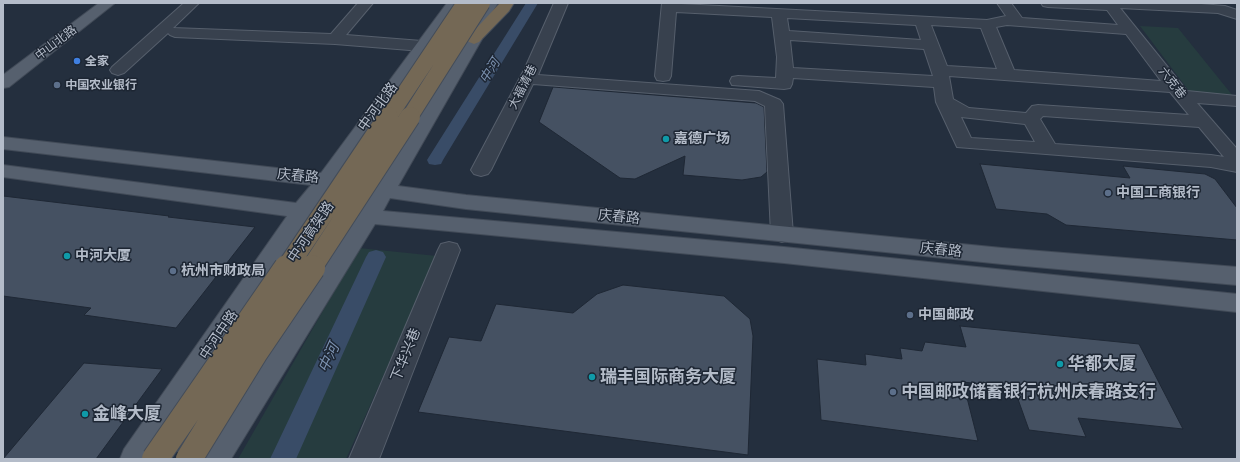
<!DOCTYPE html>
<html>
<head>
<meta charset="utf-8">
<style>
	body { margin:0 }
	#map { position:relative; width:1240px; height:462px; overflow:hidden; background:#242f3e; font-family:"Work Sans",sans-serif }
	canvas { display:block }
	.frame { position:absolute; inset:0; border:4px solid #b4bcc9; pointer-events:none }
</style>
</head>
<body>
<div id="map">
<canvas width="1240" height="462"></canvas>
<div class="frame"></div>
</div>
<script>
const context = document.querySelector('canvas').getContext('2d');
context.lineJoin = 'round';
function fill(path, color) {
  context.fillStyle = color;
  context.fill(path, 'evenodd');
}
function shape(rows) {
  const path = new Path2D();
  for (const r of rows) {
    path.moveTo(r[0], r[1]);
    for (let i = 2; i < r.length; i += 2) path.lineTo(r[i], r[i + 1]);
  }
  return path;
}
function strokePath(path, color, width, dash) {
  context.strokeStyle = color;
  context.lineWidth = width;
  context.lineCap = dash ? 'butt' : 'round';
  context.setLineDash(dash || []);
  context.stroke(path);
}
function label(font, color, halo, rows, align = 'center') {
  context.font = font + ' "Work Sans","Noto Sans SC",sans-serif';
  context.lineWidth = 3;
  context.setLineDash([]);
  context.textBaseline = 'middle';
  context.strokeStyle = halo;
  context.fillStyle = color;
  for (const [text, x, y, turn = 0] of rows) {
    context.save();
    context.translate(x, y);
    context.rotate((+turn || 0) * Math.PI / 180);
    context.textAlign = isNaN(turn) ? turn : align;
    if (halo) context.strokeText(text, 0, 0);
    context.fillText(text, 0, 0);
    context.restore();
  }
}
fill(shape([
	[1140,26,1178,28,1233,96,1189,91],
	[359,248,437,256,346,459,238,459]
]), '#263c3f');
fill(shape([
	[526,3,538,3,443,160,441,164,435,165,429,164,427,160,526,3],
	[376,250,383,252,386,257,296,459,270,459,366,257,369,252,376,250]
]), '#394c67');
const building = shape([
	[553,87,756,103,764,107,767,172,761,177,742,180,683,175,685,156,635,179,620,178,539,122,553,87],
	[980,164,1130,178,1123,166,1205,174,1215,179,1237,208,1237,240,1066,225,1047,214,996,209,980,164],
	[3,196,169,216,168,217,255,227,176,328,84,315,91,308,3,296,3,196],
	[623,285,724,296,750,319,753,336,748,455,418,412,449,337,481,341,496,304,573,313,597,294,623,285],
	[960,326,1139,344,1183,429,1078,418,1086,437,1029,430,1014,388,963,382,978,441,821,420,817,359,866,365,865,354,902,359,900,348,922,351,925,342,966,347,960,326],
	[84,363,162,369,96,459,3,459,84,363]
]);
fill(building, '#455162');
strokePath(building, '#1f2835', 1);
const minor = shape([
	[184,3,199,3,173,28,331,34,358,3,373,3,346,35,422,41,428,43,430,46,428,49,422,51,335,44,175,37,170,35,168,33,124,73,118,75,112,73,110,70,112,67,184,3],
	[554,3,568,3,538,75,759,91,780,100,783,104,793,234,790,239,782,242,774,239,771,234,765,106,755,101,533,84,491,170,488,174,481,176,474,174,471,170,525,68,554,3],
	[662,3,987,20,1006,16,997,3,1011,3,1022,18,1118,25,1107,10,1048,7,1043,6,1041,3,1189,3,1225,6,1237,10,1237,19,1218,13,1120,8,1187,91,1237,96,1237,106,1197,103,1237,149,1237,172,1211,167,957,147,936,102,934,87,793,78,792,84,790,88,784,89,732,85,730,81,732,77,738,76,776,78,777,57,772,17,676,12,671,76,669,80,663,81,657,80,655,76,662,3],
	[787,18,916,25,921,40,789,31,787,18],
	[931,25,981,28,997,69,947,66,931,25],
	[1007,25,1126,34,1161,81,1014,70,996,27,1007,25],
	[790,40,924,49,933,76,793,68,790,40],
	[949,76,1170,92,1189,115,1038,105,1032,106,1026,113,969,108,953,99,949,76],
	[1043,116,1199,127,1224,157,1211,155,1055,144,1040,119,1043,116],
	[961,117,1025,124,1035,142,971,138,961,117],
	[449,242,457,244,460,250,379,459,349,459,438,250,441,244,449,242]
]);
const major = shape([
	[99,3,115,3,9,87,3,88,3,75,99,3],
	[447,3,461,3,339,176,379,183,466,39,469,26,484,3,498,3,483,26,482,39,398,186,466,195,1002,248,1237,267,1237,285,1002,264,466,209,390,198,383,211,784,247,1237,294,1237,312,784,263,375,224,231,459,200,459,204,449,354,222,308,218,152,459,120,459,124,449,287,216,3,177,3,165,296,203,311,185,3,149,3,137,321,173,447,3],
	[331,187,371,195,362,209,318,205,331,187]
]);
const highway = shape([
	[500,3,514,3,509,11,479,42,474,44,469,42,466,39,469,36,500,3]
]);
strokePath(minor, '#565f6c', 2);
strokePath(major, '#414a57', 2);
strokePath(highway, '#434c59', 2);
fill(minor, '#38414e');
fill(major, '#56606e');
fill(highway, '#746855');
const highwayBridgeFar2 = shape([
	[388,118,465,3],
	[409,118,482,3]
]);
const highwayBridgeFar1 = shape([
	[286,269,388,117],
	[311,269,410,117]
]);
const highwayBridge = shape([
	[155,459,287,268],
	[189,459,255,352,312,268]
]);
strokePath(highwayBridgeFar2, '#434c59', 18, []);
strokePath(highwayBridgeFar1, '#434c59', 22, []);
strokePath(highwayBridge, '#434c59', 28, []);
strokePath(highwayBridgeFar2, '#746855', 16);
strokePath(highwayBridgeFar1, '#746855', 20);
strokePath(highwayBridge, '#746855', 26);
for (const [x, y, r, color] of [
	[77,61,4,"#3f7fe0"],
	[57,85,4,"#5c6f8a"],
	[666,139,4,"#0f9aa8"],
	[1108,193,4,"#5c6f8a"],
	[67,256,4,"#0f9aa8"],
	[173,271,4,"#5c6f8a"],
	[910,315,4,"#5c6f8a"],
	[1060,364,4,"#0f9aa8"],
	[592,377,4,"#0f9aa8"],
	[893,392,4,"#5c6f8a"],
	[85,414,4,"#0f9aa8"]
]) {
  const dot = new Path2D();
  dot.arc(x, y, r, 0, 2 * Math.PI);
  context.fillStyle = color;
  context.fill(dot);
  strokePath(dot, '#1d2633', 1.5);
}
label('12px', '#b4bcc9', '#1d2633', [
	["中山北路",56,43,-37],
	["六克巷",1172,83,52],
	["大福清巷",523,87,-63]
]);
label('bold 12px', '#b4bcc9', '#1d2633', [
	["全家",85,61],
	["中国农业银行",65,85]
], 'left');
label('italic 13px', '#7c92b1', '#1d2633', [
	["中河",490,71,-58]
]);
label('14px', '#b4bcc9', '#1d2633', [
	["中河北路",378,107,-54],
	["庆春路",298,176,6],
	["庆春路",619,217,6],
	["中河高架路",311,232,-56],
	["庆春路",941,250,6],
	["中河中路",219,335,-56],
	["下华兴巷",406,355,-68]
]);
label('bold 14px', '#b4bcc9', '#1d2633', [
	["嘉德广场",674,139],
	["中国工商银行",1116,193],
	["中河大厦",75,256],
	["杭州市财政局",181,271],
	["中国邮政",918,315]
], 'left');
label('italic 15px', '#7c92b1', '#1d2633', [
	["中河",329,358,-65]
]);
label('bold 17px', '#b4bcc9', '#1d2633', [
	["华都大厦",1068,364],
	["瑞丰国际商务大厦",600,377],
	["中国邮政储蓄银行杭州庆春路支行",901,392],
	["金峰大厦",93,414]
], 'left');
</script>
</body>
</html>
